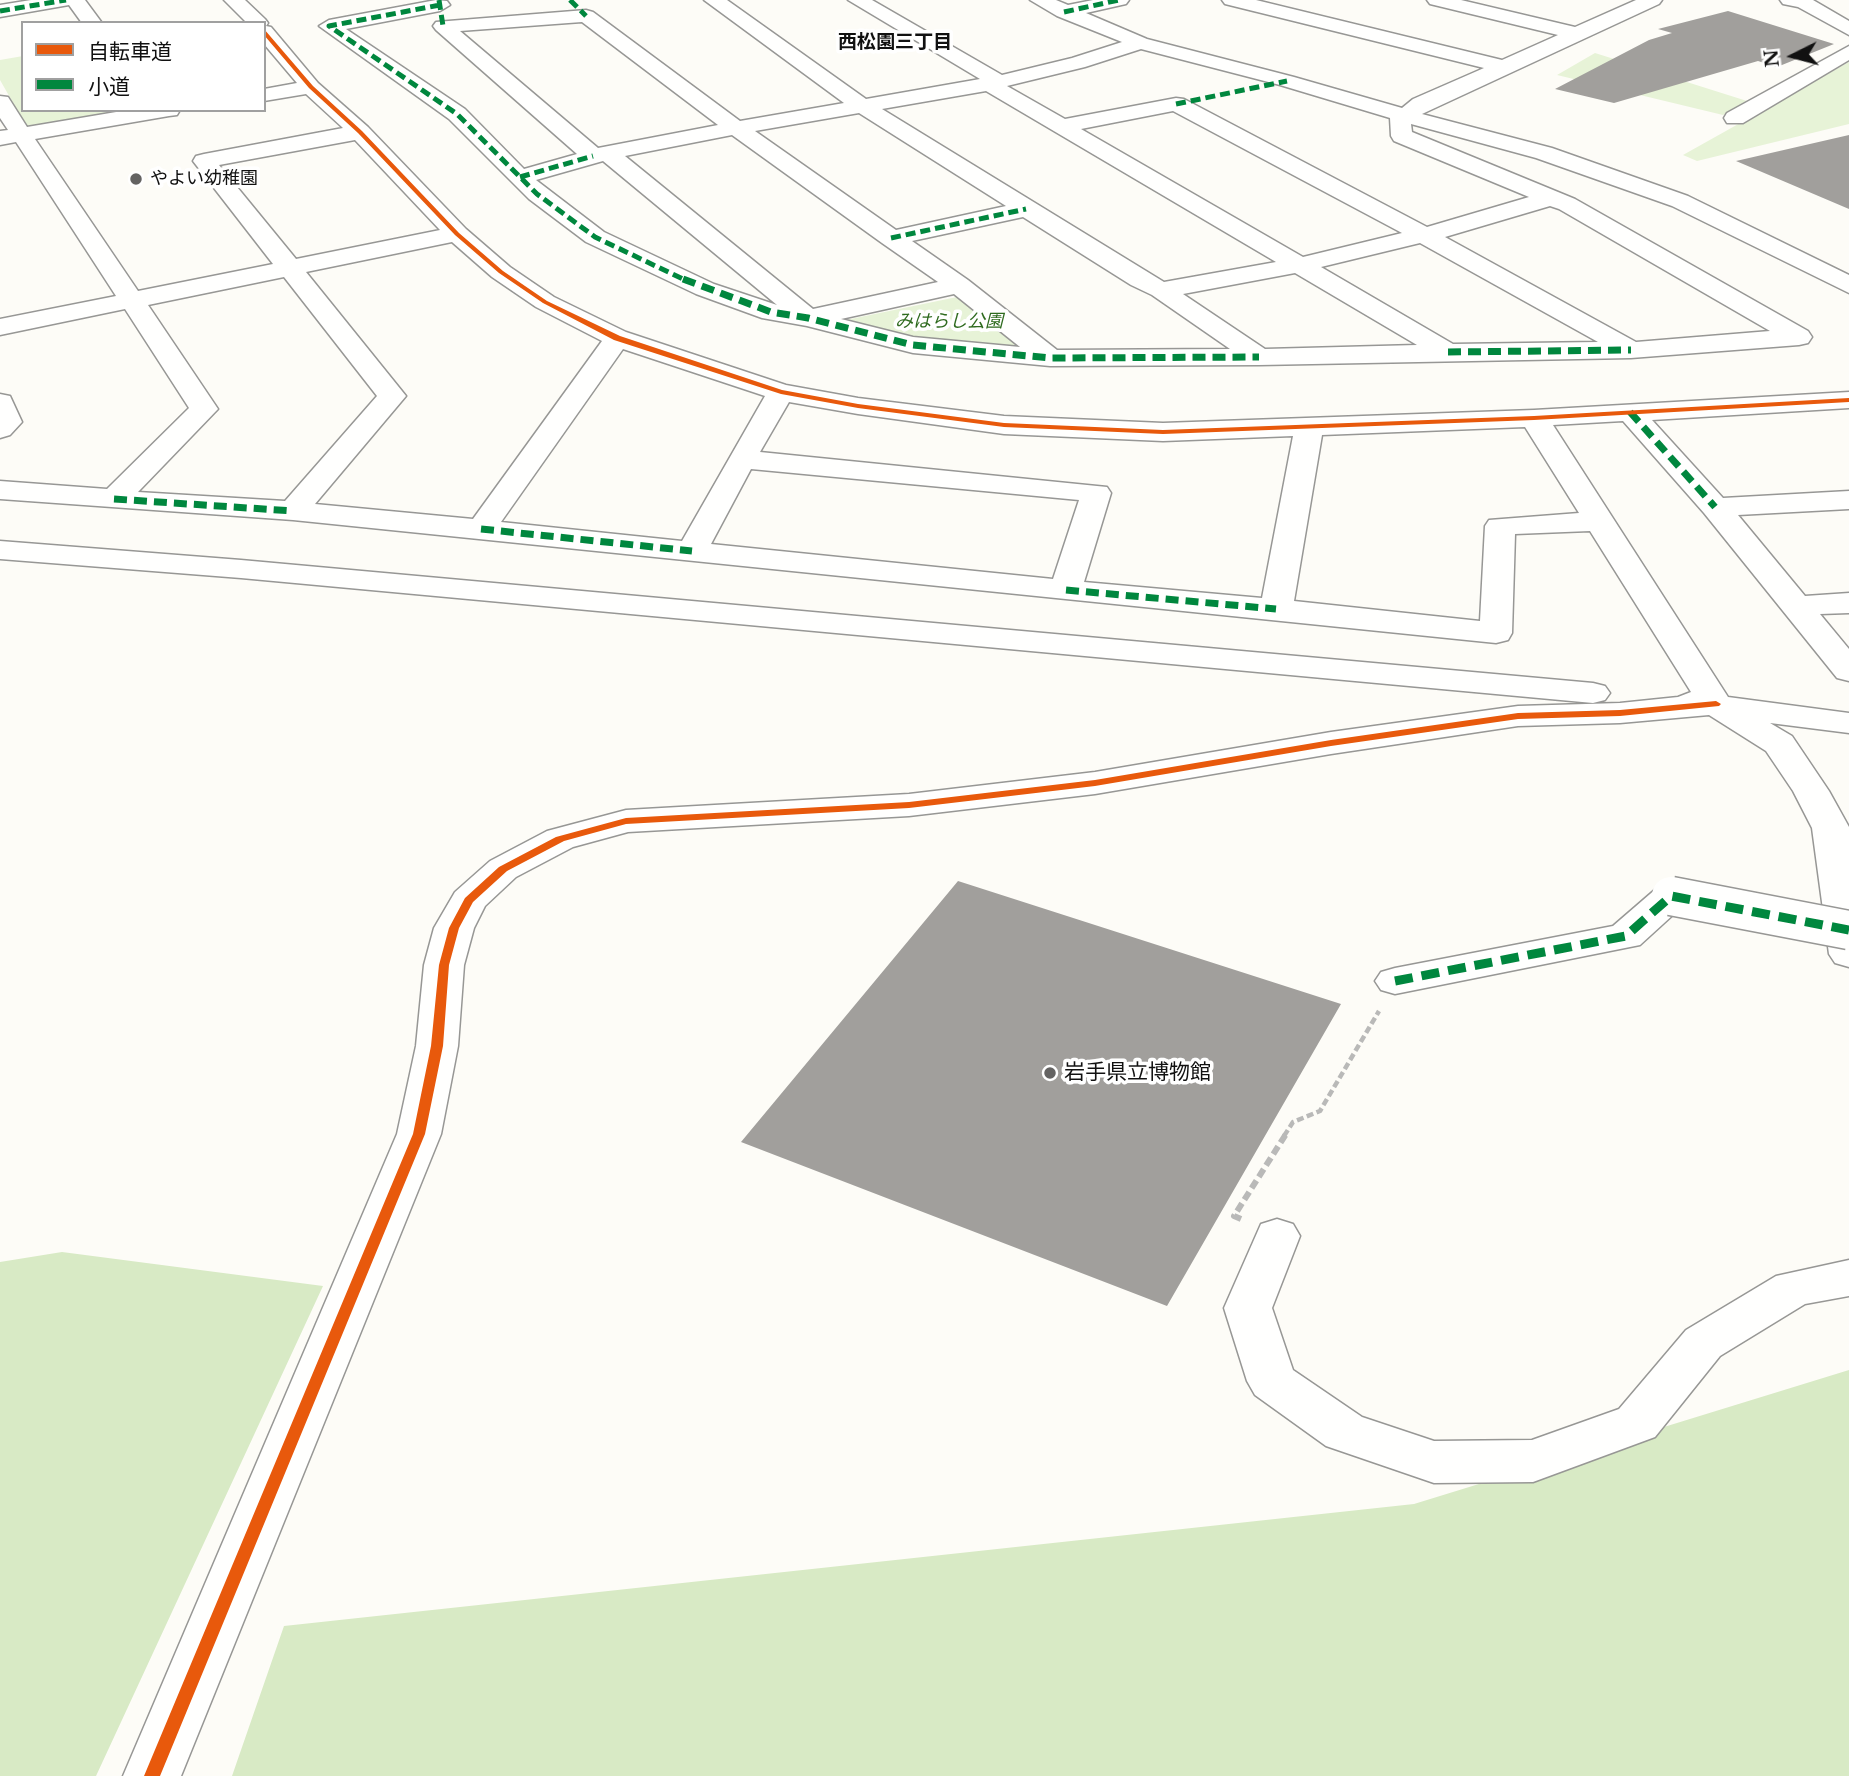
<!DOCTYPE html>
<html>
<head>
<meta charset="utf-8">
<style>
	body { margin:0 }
	#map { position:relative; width:1849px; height:1776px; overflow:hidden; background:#fdfcf7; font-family:"Libre Baskerville","Noto Sans JP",serif }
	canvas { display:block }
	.legend { position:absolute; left:21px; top:21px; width:245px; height:91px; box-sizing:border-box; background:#fff; border:2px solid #a0a0a0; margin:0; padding:9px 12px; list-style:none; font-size:21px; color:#111 }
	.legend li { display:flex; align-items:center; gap:14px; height:35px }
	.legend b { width:35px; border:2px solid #a0a0a0 }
	.north { position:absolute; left:1758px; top:21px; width:70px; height:70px; -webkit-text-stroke:5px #fff; paint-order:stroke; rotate:264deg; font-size:19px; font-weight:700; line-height:28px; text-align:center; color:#111 }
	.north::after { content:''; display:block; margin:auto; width:24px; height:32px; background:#111; clip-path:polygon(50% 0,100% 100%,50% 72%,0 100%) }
</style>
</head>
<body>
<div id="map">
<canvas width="1849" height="1776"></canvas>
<ul class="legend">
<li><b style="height:9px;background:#e8590c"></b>自転車道</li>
<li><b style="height:9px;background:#00873e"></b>小道</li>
</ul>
<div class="north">N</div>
</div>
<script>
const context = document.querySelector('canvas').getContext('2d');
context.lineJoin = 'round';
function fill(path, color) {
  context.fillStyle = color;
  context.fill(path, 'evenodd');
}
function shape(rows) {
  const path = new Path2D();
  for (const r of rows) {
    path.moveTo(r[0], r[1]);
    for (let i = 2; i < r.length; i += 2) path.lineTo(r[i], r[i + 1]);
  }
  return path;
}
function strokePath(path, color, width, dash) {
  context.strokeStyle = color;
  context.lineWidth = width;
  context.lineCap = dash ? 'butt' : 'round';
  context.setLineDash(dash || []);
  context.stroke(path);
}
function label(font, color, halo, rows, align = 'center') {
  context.font = font + ' "Libre Baskerville","Noto Sans JP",serif';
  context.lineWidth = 7;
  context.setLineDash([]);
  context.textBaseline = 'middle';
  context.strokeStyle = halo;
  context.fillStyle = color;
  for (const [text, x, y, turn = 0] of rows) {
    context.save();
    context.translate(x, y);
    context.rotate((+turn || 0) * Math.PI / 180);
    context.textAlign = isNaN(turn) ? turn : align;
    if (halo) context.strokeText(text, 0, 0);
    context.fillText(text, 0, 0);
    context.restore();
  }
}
fill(shape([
	[1595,53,1747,101,1723,115,1557,75],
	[23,56,23,110,140,110,28,129,0,80,0,60],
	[1849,62,1849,124,1697,161,1683,155],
	[957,297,1018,343,1006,352,925,341,841,321]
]), '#e7f3d7');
fill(shape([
	[62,1252,323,1286,96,1776,0,1776,0,1262],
	[1849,1370,1849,1776,232,1776,284,1626,1414,1504]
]), '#d8eac5');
fill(shape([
	[1728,11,1834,44,1777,67,1758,61,1614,103,1555,89,1649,40,1672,33,1658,29],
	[1849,135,1849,209,1736,161],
	[958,881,1341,1004,1167,1306,741,1142]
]), '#a19f9c');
const minor = shape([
	[31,0,85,0,102,23,82,23,69,5,0,17,0,5,31,0],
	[224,0,245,0,265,19,268,23,266,26,271,27,318,83,368,127,466,229,510,267,554,297,626,332,786,385,858,398,1004,416,1163,423,1534,410,1849,392,1849,408,1652,420,1723,498,1849,491,1849,509,1738,515,1805,596,1849,593,1849,613,1820,614,1849,649,1849,681,1837,678,1704,513,1623,421,1553,425,1728,697,1849,713,1849,733,1770,723,1792,736,1829,791,1849,827,1849,967,1835,963,1829,954,1812,828,1793,791,1766,751,1709,715,1620,723,1518,726,1331,754,1095,794,909,816,628,832,573,847,516,877,485,906,474,928,464,965,458,1046,441,1134,181,1776,123,1776,397,1134,416,1046,424,965,434,928,455,892,490,861,547,831,626,810,909,794,1095,772,1331,732,1518,706,1620,703,1678,697,1691,692,1590,531,1515,534,1512,633,1508,640,1496,643,293,520,0,499,0,481,107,489,189,408,125,309,0,335,0,319,116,296,16,142,0,145,0,131,8,130,0,118,0,96,8,97,27,127,128,110,180,110,177,115,169,116,35,139,138,291,273,264,193,161,196,156,204,154,343,128,306,94,264,101,264,89,297,83,264,44,264,23,247,23,224,0],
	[355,140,440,230,296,259,219,165,355,140],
	[452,242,492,277,536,307,602,341,473,519,315,504,406,396,306,272,452,242],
	[284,277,377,396,285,501,138,492,218,409,148,305,284,277],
	[623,349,765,396,682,541,501,522,623,349],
	[789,402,858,414,1004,434,1163,441,1293,436,1262,598,1084,582,1111,493,1107,487,760,452,789,402],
	[1525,427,1579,513,1489,520,1485,526,1480,621,1294,601,1322,435,1525,427],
	[751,469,1079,500,1053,579,711,544,751,469],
	[436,0,447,1,450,5,440,11,346,29,465,109,524,169,577,154,436,30,433,26,436,22,586,10,593,12,740,121,844,103,704,0,727,0,866,99,980,79,848,0,872,0,1002,75,1072,58,1122,42,1057,16,1030,0,1056,0,1068,5,1093,0,1129,0,1126,4,1086,13,1147,39,1294,77,1402,108,1413,99,1484,68,1225,4,1222,0,1256,0,1502,60,1558,35,1430,4,1427,0,1461,0,1575,27,1636,0,1662,0,1659,4,1422,114,1552,148,1688,196,1849,275,1849,293,1672,206,1536,158,1411,124,1412,132,1575,199,1808,331,1812,337,1808,343,1799,345,1631,358,1259,365,1050,366,913,353,807,326,762,318,696,294,586,242,529,199,449,119,319,26,329,20,436,0],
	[582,22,718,125,598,148,460,31,582,22],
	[1141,49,1280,85,1390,118,1391,136,1394,141,1529,197,1427,227,1184,99,1176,98,1065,119,1007,86,1085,67,1141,49],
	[986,91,1276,262,1164,282,882,109,986,91],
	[1173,111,1402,233,1303,257,1081,129,1173,111],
	[859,113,1006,206,896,230,755,131,859,113],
	[732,135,882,243,938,282,813,309,625,156,732,135],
	[603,161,777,305,714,284,604,232,536,180,603,161],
	[1550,206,1559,209,1770,331,1636,342,1445,237,1550,206],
	[1023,217,1131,285,1152,295,1230,349,1057,350,968,280,912,241,1023,217],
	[1420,243,1598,342,1453,344,1321,267,1420,243],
	[1295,273,1417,345,1265,349,1183,294,1295,273],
	[954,294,1020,347,913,337,841,319,954,294],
	[1780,0,1813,0,1849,21,1849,35,1798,7,1783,4,1780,0],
	[1849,46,1849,60,1743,123,1727,123,1724,118,1727,113,1849,46],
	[0,394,10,396,22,422,10,435,0,438,0,394],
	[0,541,241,560,1593,683,1605,686,1610,693,1605,700,1593,703,241,578,0,559,0,541],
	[1671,884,1685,888,1690,896,1685,904,1640,945,1395,994,1381,990,1375,981,1381,972,1395,968,1613,926,1657,888,1671,884],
	[1277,1219,1293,1224,1300,1236,1272,1308,1293,1370,1362,1417,1434,1441,1532,1440,1619,1409,1686,1330,1776,1276,1849,1260,1849,1296,1805,1304,1720,1356,1655,1437,1533,1482,1434,1483,1326,1446,1255,1395,1247,1381,1224,1308,1261,1224,1277,1219]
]);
strokePath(minor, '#979795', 3);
strokePath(shape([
	[1284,1136,1293,1122,1320,1111,1379,1011]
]), '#b9b9b8', 4.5, [7, 3.5]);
strokePath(shape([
	[1241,1219,1234,1216,1286,1134]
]), '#b9b9b8', 6, [9, 4.5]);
fill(minor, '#fffffe');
const minorBridge = shape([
	[1671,896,1849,930]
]);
strokePath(minorBridge, '#979795', 41, []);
strokePath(minorBridge, '#fffffe', 38);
strokePath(shape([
	[439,0,443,26],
	[570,0,586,16],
	[440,5,329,26,457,114,537,194,595,237,687,281],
	[0,11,66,0],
	[1064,12,1119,0],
	[1176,104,1287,81],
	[520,177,593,156],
	[891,238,1026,209]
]), '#00873e', 5, [10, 5]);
strokePath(shape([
	[683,279,771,312,808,318,913,345,1050,358,1259,357],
	[1448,352,1631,350],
	[1630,412,1715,507],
	[114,499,293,511],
	[481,529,692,551],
	[1066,590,1276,609]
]), '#00873e', 7, [13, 7]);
strokePath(shape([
	[1395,981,1626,936,1671,896,1849,930]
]), '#00873e', 9, [18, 9]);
fill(shape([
	[264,29,313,86,362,131,459,233,503,271,547,301,620,336,782,390,858,404,1004,423,1163,430,1534,416,1849,398,1849,402,1534,420,1163,434,1004,427,858,408,781,394,614,340,543,303,499,273,455,235,358,133,309,88,264,35,264,29],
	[1716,701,1721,704,1719,706,1620,716,1518,719,1331,746,1095,786,909,808,626,824,564,841,507,871,473,902,459,928,449,965,443,1046,425,1134,160,1776,144,1776,413,1134,431,1046,439,965,449,928,465,898,499,867,556,837,626,818,909,802,1095,780,1331,740,1518,713,1620,710,1716,701]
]), '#e8590c');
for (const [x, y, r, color] of [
	[136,179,7,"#646362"],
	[1050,1073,7,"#646362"]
]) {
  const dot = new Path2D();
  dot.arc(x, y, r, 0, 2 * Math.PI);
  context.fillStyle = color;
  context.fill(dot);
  strokePath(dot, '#fff', 2.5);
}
label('18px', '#111', '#fff', [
	["やよい幼稚園",150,179]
], 'left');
label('italic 18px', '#2f6b1f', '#fff', [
	["みはらし公園",949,322]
]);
label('bold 19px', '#111', '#fff', [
	["西松園三丁目",895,43]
]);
label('21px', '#111', '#fff', [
	["岩手県立博物館",1064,1073]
], 'left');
</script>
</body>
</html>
